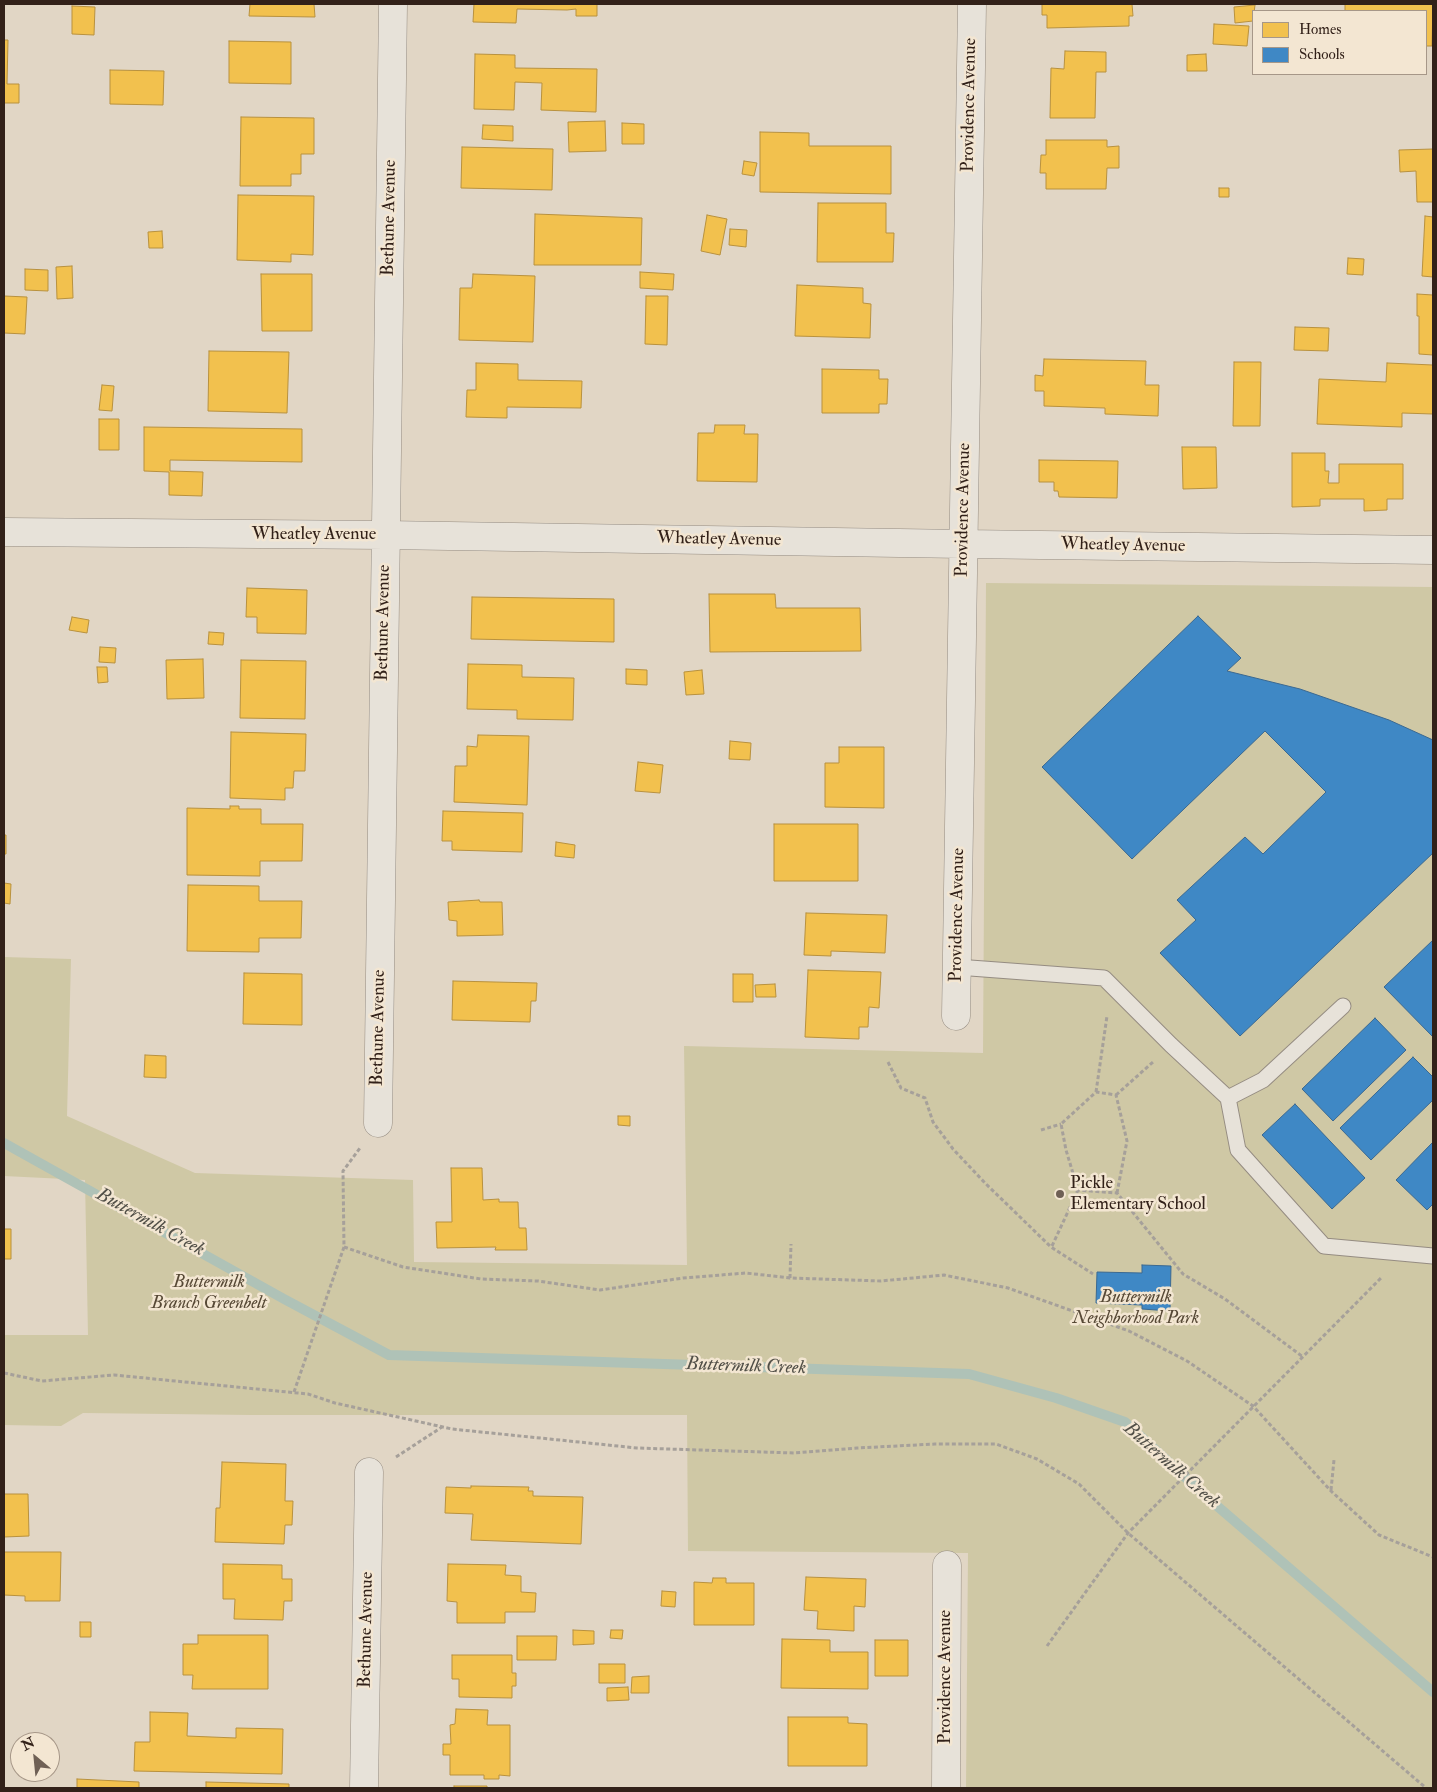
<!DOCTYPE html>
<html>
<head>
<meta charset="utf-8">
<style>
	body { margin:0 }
	#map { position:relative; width:1437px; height:1792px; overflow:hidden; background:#e1d6c5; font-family:"IM FELL Double Pica",serif }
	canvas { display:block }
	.frame { position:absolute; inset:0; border:5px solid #322119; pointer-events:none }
	.legend { position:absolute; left:1252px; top:10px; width:175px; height:65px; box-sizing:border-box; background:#f3e6d2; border:1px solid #a69788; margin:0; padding:6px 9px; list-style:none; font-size:15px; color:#322119 }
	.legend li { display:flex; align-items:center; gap:10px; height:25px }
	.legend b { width:25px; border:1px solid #a69788 }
	.north { position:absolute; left:10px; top:1732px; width:50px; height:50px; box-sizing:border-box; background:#f3e6d2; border:1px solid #a69788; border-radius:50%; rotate:332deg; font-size:14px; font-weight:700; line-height:20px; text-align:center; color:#322119 }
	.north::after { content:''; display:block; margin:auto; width:18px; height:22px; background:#6f6055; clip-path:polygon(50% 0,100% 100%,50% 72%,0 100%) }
</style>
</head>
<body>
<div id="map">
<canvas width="1437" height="1792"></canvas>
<div class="frame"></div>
<ul class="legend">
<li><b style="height:14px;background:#f2c14e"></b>Homes</li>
<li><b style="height:14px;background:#3f88c5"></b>Schools</li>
</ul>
<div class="north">N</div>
</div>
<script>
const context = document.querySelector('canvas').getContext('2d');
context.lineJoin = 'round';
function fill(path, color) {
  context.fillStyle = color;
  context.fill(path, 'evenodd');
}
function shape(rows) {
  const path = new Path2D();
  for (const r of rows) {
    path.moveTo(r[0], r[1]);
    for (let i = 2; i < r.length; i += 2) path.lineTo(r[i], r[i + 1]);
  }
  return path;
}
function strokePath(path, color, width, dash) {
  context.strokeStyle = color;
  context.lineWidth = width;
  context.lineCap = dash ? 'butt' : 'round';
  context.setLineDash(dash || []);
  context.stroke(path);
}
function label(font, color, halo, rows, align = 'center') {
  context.font = font + ' "IM FELL Double Pica",serif';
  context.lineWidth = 5;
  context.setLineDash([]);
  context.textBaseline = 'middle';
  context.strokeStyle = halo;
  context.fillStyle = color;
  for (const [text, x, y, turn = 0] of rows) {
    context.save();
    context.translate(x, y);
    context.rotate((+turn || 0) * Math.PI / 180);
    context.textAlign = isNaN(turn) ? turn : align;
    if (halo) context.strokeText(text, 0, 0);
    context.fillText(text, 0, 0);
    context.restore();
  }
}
fill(shape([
	[986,583,1433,587,1433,1788,966,1788,968,1553,688,1551,687,1415,251,1415,83,1413,61,1426,4,1425,4,1335,88,1335,85,1180,4,1176,4,957,71,959,67,1116,195,1173,413,1180,414,1262,687,1265,684,1046,983,1053]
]), '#cfc8a5');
const homes = shape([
	[250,4,314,4,315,17,249,16,250,4],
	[474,4,597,4,597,16,576,16,576,9,567,10,517,9,516,23,473,22,474,4],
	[1042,4,1132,4,1133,16,1129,16,1129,26,1047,28,1047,15,1042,15,1042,4],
	[1345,4,1433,4,1432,46,1426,46,1426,11,1345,11,1345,4],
	[1255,5,1253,21,1235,23,1234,7,1255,5],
	[72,6,95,7,94,35,72,34,72,6],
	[1214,24,1249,26,1247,46,1213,44,1214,24],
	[4,40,8,40,7,84,19,84,19,103,4,103,4,40],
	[229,41,291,42,291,84,229,83,229,41],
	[1065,51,1106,52,1106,72,1096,72,1095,118,1050,118,1051,68,1064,69,1065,51],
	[475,54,515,55,515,68,597,69,596,112,541,110,542,83,515,82,514,110,474,109,475,54],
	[1206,54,1207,71,1187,71,1187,55,1206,54],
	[110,70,164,71,163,105,110,104,110,70],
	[241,117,314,118,314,154,301,154,301,174,291,174,291,186,240,186,241,117],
	[605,121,606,151,569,152,568,122,605,121],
	[622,123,644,124,644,144,622,144,622,123],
	[483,125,513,126,513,141,482,139,483,125],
	[760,132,809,133,809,146,891,146,891,194,760,192,760,132],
	[1046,140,1107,140,1107,147,1119,146,1119,168,1107,168,1106,189,1046,189,1046,173,1040,173,1041,155,1046,155,1046,140],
	[462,147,553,149,552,190,461,188,462,147],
	[1433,149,1433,202,1417,202,1416,171,1400,172,1399,150,1433,149],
	[744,161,757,163,754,176,742,174,744,161],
	[1219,188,1229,188,1229,197,1219,197,1219,188],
	[238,195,314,196,313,255,291,254,291,262,237,260,238,195],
	[818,203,886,203,886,233,894,233,893,262,817,262,818,203],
	[535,214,642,218,641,265,534,265,535,214],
	[707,215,727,219,720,255,701,251,707,215],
	[1425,216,1433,217,1433,277,1422,276,1425,216],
	[730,229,747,230,746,247,729,245,730,229],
	[162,231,163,248,149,248,148,232,162,231],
	[1348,258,1364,259,1363,275,1347,274,1348,258],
	[72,266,73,298,57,299,56,267,72,266],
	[25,269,48,270,48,291,25,290,25,269],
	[640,272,674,274,673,290,640,288,640,272],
	[261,274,312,274,312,331,262,331,261,274],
	[473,274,535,276,533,342,459,340,460,288,472,288,473,274],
	[797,285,863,288,863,303,871,304,870,338,795,336,797,285],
	[1417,294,1433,295,1433,355,1419,354,1419,316,1417,316,1417,294],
	[4,296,27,297,25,334,4,333,4,296],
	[646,296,668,296,667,345,645,344,646,296],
	[1295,327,1329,328,1328,351,1294,350,1295,327],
	[209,351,289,352,287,413,208,411,209,351],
	[1044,359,1146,361,1145,385,1159,385,1158,416,1105,414,1105,408,1044,406,1044,391,1035,391,1035,375,1043,376,1044,359],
	[1234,362,1261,362,1260,426,1233,426,1234,362],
	[476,363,518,364,518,380,582,381,581,408,507,407,507,418,466,417,467,390,476,390,476,363],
	[1387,363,1433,365,1433,414,1402,413,1402,427,1317,424,1319,379,1386,382,1387,363],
	[822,369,879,370,879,379,888,379,887,404,879,404,879,413,822,413,822,369],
	[102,385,114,386,112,411,99,410,102,385],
	[99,419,119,419,119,450,99,450,99,419],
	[715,425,745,425,744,434,758,434,757,482,697,481,698,433,714,433,715,425],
	[144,427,302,429,302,462,170,460,170,471,203,472,202,496,169,495,169,472,144,471,144,427],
	[1182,447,1216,447,1217,488,1183,489,1182,447],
	[1292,453,1325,453,1325,471,1329,471,1328,483,1339,483,1339,464,1403,464,1403,499,1387,499,1387,510,1364,511,1364,499,1320,499,1320,506,1292,507,1292,453],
	[1039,460,1118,461,1117,498,1059,497,1058,491,1054,491,1054,482,1039,482,1039,460],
	[247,588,307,590,306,634,257,633,257,617,246,617,247,588],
	[709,594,775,594,776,608,860,608,861,651,710,652,709,594],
	[472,597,614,599,614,642,471,639,472,597],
	[72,617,89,620,87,633,69,630,72,617],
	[209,632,224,633,223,645,208,644,209,632],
	[100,647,116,648,115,663,99,662,100,647],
	[203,659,204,698,167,699,166,660,203,659],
	[241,660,306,661,305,719,240,718,241,660],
	[468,664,522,665,522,677,574,678,573,720,517,719,517,710,467,709,468,664],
	[97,667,107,667,108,682,98,683,97,667],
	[626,669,647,670,647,685,626,684,626,669],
	[702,670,704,694,686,695,684,672,702,670],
	[231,732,306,734,305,771,294,771,293,788,285,788,285,800,230,798,231,732],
	[478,735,529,736,527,805,454,802,455,766,467,766,467,746,477,747,478,735],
	[730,741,751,743,750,760,729,759,730,741],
	[839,747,884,747,884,808,825,807,825,763,839,763,839,747],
	[638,762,663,765,660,793,635,791,638,762],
	[230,806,239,806,239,809,261,809,261,824,303,824,302,861,260,861,260,876,187,875,187,808,230,809,230,806],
	[443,811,523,813,522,852,452,850,452,841,442,841,443,811],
	[774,824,858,824,858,881,774,881,774,824],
	[4,835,6,835,6,854,4,854,4,835],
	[556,842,575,845,574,858,555,856,556,842],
	[4,883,11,884,10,904,4,903,4,883],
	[188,885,259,886,259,901,302,901,301,938,259,938,259,952,187,951,188,885],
	[479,900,480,902,502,902,503,935,457,936,457,921,449,920,448,902,479,900],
	[806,913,887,915,885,953,831,951,831,956,804,955,806,913],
	[808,970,881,972,879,1008,869,1007,868,1027,859,1027,859,1039,805,1037,808,970],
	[244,973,302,974,302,1025,243,1024,244,973],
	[733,974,753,974,753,1002,733,1002,733,974],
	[453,981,537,983,536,1001,531,1001,530,1022,452,1020,453,981],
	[775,984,776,997,756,997,755,985,775,984],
	[145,1055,166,1056,166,1078,144,1077,145,1055],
	[618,1116,630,1116,630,1126,618,1125,618,1116],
	[451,1168,482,1168,483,1200,499,1199,499,1202,518,1202,519,1228,526,1228,527,1250,495,1250,496,1247,437,1248,436,1222,452,1222,451,1168],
	[4,1229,11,1229,11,1259,4,1259,4,1229],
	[222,1462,286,1464,285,1501,293,1501,292,1525,285,1525,284,1544,215,1542,216,1508,220,1508,222,1462],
	[471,1486,529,1487,528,1491,533,1491,533,1496,583,1497,581,1544,471,1540,473,1514,445,1513,446,1487,471,1488,471,1486],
	[4,1494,28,1494,29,1536,4,1537,4,1494],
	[4,1552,61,1552,60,1601,25,1601,25,1596,4,1595,4,1552],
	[223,1564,282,1565,282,1579,292,1579,292,1601,284,1601,283,1620,234,1619,235,1599,223,1599,223,1564],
	[448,1564,506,1565,505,1575,521,1576,521,1592,536,1593,535,1612,505,1612,505,1623,457,1623,457,1602,447,1601,448,1564],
	[806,1577,866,1579,865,1607,854,1606,854,1631,817,1629,818,1611,804,1610,806,1577],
	[713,1578,726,1578,726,1583,754,1583,754,1625,694,1625,694,1582,712,1583,713,1578],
	[662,1591,676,1592,675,1607,661,1606,662,1591],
	[80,1622,91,1622,91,1637,80,1637,80,1622],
	[573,1630,594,1631,594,1644,573,1645,573,1630],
	[611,1630,623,1630,622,1639,610,1638,611,1630],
	[198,1635,268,1635,268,1689,192,1689,193,1675,183,1675,183,1644,198,1644,198,1635],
	[517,1636,557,1636,556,1660,517,1660,517,1636],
	[782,1639,830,1640,830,1652,868,1652,868,1689,781,1688,782,1639],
	[875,1640,908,1640,908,1676,875,1676,875,1640],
	[452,1655,512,1655,512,1673,516,1673,516,1686,512,1686,512,1698,459,1697,459,1679,452,1679,452,1655],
	[599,1664,625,1664,625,1683,599,1683,599,1664],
	[649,1676,649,1693,631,1693,632,1677,649,1676],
	[628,1687,629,1700,607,1701,607,1688,628,1687],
	[456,1709,488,1710,487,1725,510,1725,510,1776,499,1775,499,1779,484,1779,484,1775,450,1775,450,1755,443,1755,443,1744,451,1744,450,1725,455,1724,456,1709],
	[150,1712,188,1713,187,1736,236,1738,236,1728,283,1729,282,1774,134,1771,135,1742,150,1742,150,1712],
	[788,1717,848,1717,848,1723,867,1724,867,1766,788,1766,788,1717],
	[77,1779,139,1782,139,1788,77,1788,77,1779],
	[206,1782,289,1784,289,1788,206,1788,206,1782],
	[454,1786,487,1786,487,1788,454,1788,454,1786]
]);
fill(homes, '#f2c14e');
strokePath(homes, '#b8913e', 1);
const schools = shape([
	[1198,616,1241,658,1227,671,1300,689,1389,720,1433,740,1433,853,1240,1036,1160,953,1196,920,1177,900,1245,837,1263,854,1326,792,1265,731,1132,859,1042,767,1198,616],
	[1433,940,1433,1037,1384,987,1433,940],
	[1375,1018,1406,1050,1333,1121,1302,1089,1375,1018],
	[1413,1057,1433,1077,1433,1100,1371,1160,1340,1128,1413,1057],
	[1295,1104,1365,1178,1332,1209,1262,1135,1295,1104],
	[1433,1142,1433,1204,1427,1210,1396,1180,1433,1142],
	[1142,1265,1171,1266,1170,1311,1142,1309,1142,1305,1096,1303,1097,1272,1142,1273,1142,1265]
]);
fill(schools, '#3f88c5');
strokePath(schools, '#3b6991', 1);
strokePath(shape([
	[4,1143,284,1299,389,1355,969,1374,1056,1398,1125,1422,1209,1499,1433,1692]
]), '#afc2b7', 10);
const lane = shape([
	[957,967,1104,978,1171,1045,1228,1098,1238,1150,1324,1246,1433,1256],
	[1228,1098,1263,1080,1343,1006]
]);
const street = shape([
	[4,532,385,535,963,544,1433,550],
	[956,1016,972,4],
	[378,1123,393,4],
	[364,1788,369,1472],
	[946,1788,947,1565]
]);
strokePath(lane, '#958c82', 17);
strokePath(street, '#958c82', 29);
strokePath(shape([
	[888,1062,901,1088,925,1098,933,1122,953,1149,985,1183,1051,1247,1093,1274],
	[1096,1092,1107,1016],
	[1116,1095,1153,1062],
	[1041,1130,1061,1124],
	[1117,1193,1127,1141,1116,1095,1096,1092,1061,1124,1066,1150,1078,1190,1117,1193,1183,1274,1225,1299,1303,1357],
	[1052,1246,1078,1190],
	[344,1247,403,1267,481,1279,538,1281,600,1290,683,1278,746,1273,790,1278,881,1281,944,1275,1008,1288,1129,1331,1187,1361,1253,1406,1331,1491,1379,1535,1433,1557],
	[790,1278,791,1244],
	[4,1373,42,1381,114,1375,308,1394,335,1403,452,1429,637,1448,794,1453,857,1448,935,1444,996,1444,1037,1459,1079,1484,1128,1533,1426,1788],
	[294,1392,344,1247,343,1171,360,1148],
	[396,1457,442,1427],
	[1331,1490,1334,1460],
	[1047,1646,1128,1533,1382,1277]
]), '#a6a09a', 3, [4, 2.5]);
strokePath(lane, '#e7e2d9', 15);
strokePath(street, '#e7e2d9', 28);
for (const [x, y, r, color] of [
	[1060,1194,5,"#6f6055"]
]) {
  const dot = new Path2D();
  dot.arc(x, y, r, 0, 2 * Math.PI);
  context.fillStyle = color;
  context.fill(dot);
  strokePath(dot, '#f3e6d2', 2);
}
label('18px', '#322119', '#f3e6d2', [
	["Providence Avenue",970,105,-89],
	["Bethune Avenue",390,218,-89],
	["Providence Avenue",964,510,-89],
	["Wheatley Avenue",314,535],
	["Wheatley Avenue",719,540,1],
	["Wheatley Avenue",1123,546,1],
	["Bethune Avenue",384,623,-89],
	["Providence Avenue",958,915,-89],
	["Bethune Avenue",379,1028,-89],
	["Bethune Avenue",367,1630,-89],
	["Providence Avenue",946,1677,-90]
]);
label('18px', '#322119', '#f3e6d2', [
	["Pickle",1070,1184],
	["Elementary School",1070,1205]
], 'left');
label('italic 18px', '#564835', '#f3e6d2', [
	["Buttermilk",209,1283],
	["Branch Greenbelt",209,1304],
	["Buttermilk",1136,1298],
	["Neighborhood Park",1136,1319]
]);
label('italic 19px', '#514f47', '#f3e6d2', [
	["Buttermilk Creek",150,1223,29],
	["Buttermilk Creek",746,1367,2],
	["Buttermilk Creek",1171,1466,41]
]);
</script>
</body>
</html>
